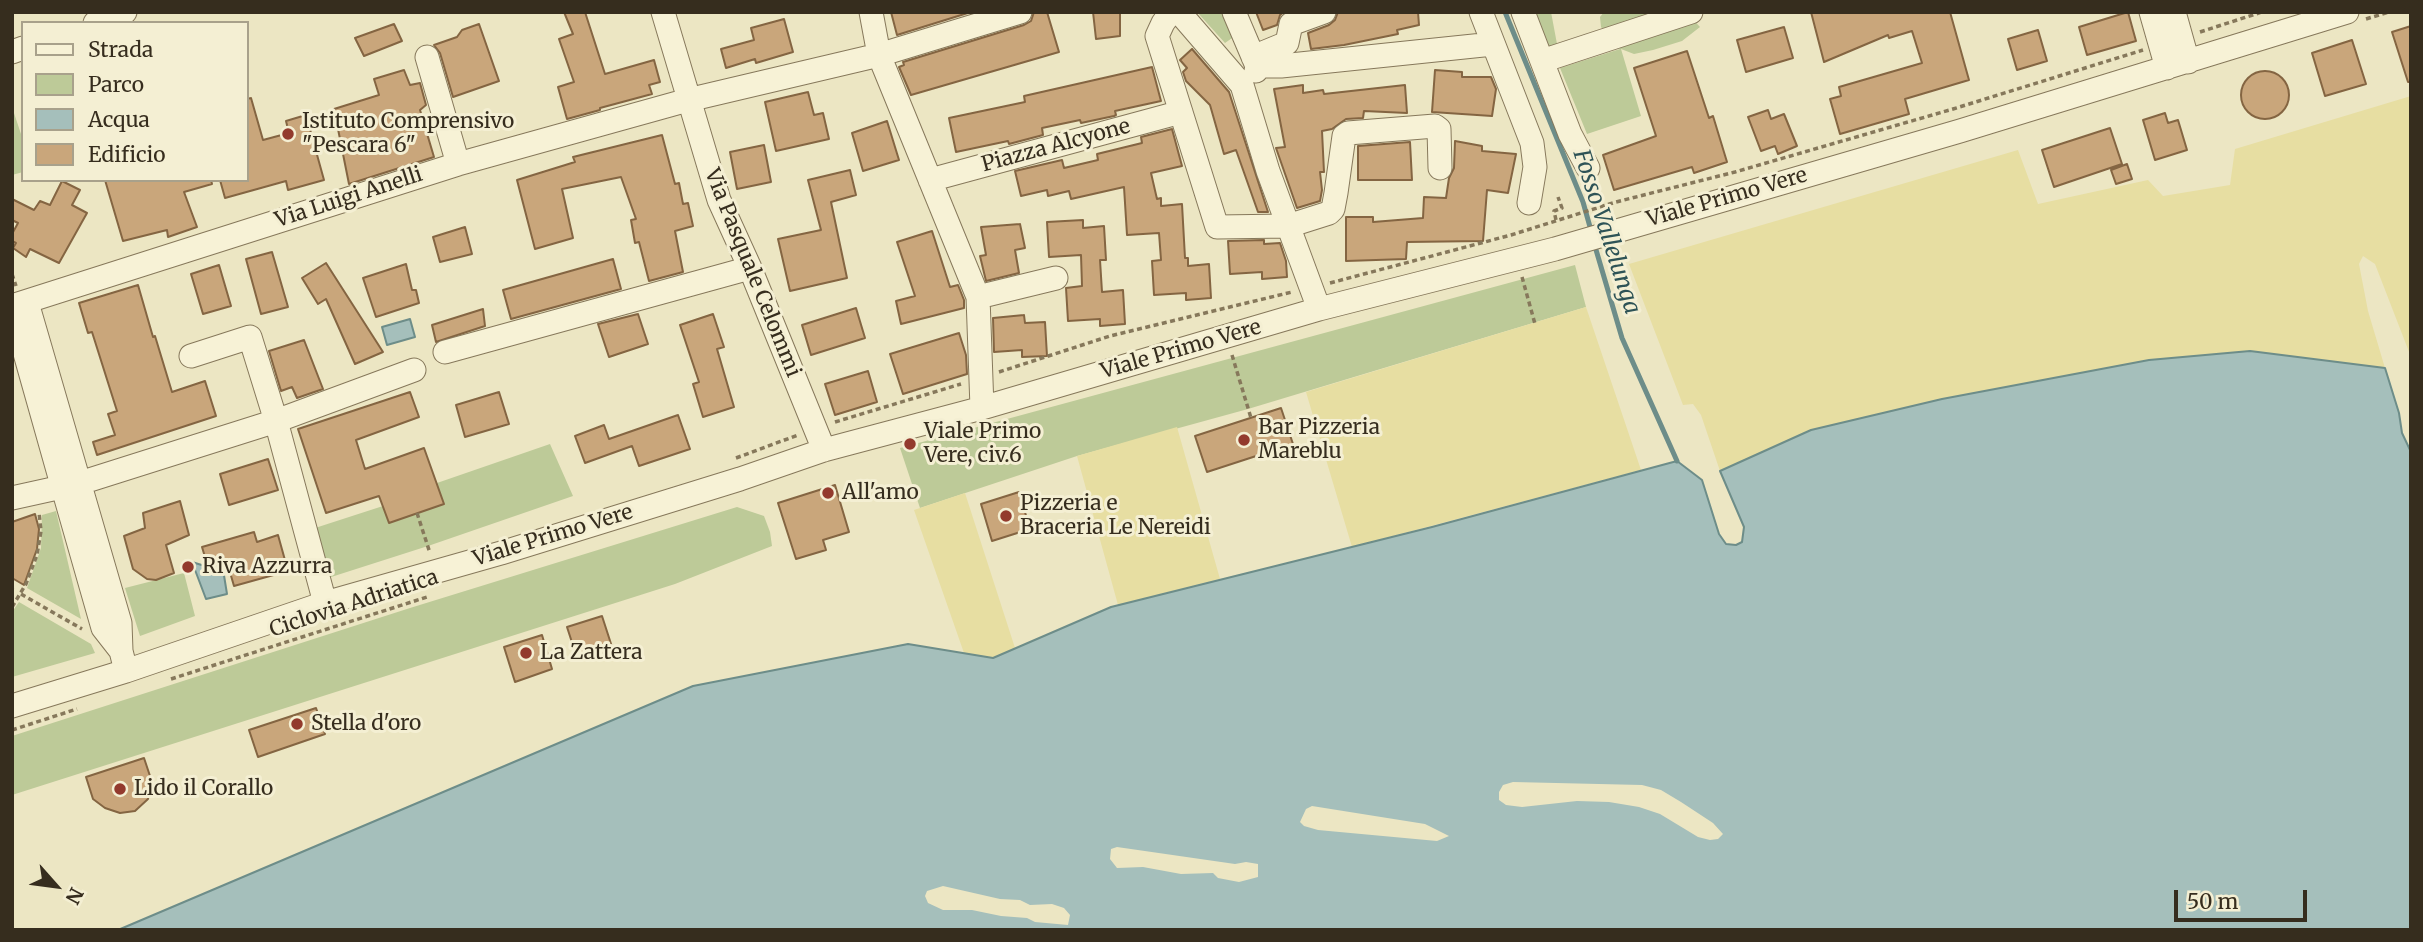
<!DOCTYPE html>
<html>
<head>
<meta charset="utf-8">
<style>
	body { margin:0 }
	#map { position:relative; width:2423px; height:942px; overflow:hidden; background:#ece6c3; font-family:Merriweather,serif }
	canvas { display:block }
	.frame { position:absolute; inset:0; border:14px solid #362d1e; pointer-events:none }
	.legend { position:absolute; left:21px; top:21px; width:228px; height:161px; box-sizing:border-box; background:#f4efd3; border:2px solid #a8a18b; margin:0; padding:9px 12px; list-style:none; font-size:21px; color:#362d1e }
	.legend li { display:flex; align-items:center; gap:14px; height:35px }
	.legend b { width:35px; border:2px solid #a8a18b }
	.north { position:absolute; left:21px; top:851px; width:70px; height:70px; -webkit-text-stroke:5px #f4efd3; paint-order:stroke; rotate:118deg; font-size:19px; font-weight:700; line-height:28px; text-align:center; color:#362d1e }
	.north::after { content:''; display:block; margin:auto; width:24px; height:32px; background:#362d1e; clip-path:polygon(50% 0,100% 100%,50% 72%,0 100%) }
	.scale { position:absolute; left:2174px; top:890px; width:133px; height:32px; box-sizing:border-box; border:4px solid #362d1e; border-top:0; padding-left:9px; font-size:21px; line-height:24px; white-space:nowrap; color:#362d1e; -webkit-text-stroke:5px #f4efd3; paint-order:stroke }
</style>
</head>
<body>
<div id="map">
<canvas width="2423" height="942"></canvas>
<div class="frame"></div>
<ul class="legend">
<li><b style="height:9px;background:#f7f2d6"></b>Strada</li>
<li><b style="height:19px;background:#bdca98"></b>Parco</li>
<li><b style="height:19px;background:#a5bfbb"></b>Acqua</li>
<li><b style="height:19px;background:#c9a67b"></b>Edificio</li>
</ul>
<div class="north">N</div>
<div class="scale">50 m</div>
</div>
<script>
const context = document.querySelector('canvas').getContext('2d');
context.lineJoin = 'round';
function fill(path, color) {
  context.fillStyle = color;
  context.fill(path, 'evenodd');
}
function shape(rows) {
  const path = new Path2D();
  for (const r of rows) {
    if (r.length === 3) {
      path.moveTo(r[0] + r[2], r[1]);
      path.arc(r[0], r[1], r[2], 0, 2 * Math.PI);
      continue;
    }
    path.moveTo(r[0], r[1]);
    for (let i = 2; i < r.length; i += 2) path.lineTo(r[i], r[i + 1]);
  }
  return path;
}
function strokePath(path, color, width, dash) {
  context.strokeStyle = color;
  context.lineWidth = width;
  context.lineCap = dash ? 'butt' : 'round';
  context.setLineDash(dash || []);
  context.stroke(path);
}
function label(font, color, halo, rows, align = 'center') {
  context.font = font + ' Merriweather,serif';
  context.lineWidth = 6;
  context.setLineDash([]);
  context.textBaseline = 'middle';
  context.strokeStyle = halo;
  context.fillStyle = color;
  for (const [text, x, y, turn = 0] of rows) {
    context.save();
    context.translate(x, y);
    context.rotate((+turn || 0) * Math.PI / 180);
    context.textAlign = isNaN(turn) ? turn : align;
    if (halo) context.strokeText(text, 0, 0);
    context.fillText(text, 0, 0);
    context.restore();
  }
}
fill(shape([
	[1197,12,1223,12,1235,36,1225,43],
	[1527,12,1551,12,1557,44,1552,48,1543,53],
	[1604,12,1686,12,1700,27,1682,41,1653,50,1634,54,1621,49,1641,116,1587,134,1560,68,1620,49,1601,27,1600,17],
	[12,107,23,140,23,172,12,175],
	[1575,265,1586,307,1248,409,1077,456,920,508,900,448],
	[550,444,573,496,428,546,328,578,312,529,383,506,389,523,443,504,437,483],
	[737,507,764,516,770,532,772,546,675,584,12,795,12,736,410,608],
	[56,511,81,619,27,588,41,548,42,515],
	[184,573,195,616,140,636,125,588],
	[19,602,91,644,95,653,12,677,12,612]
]), '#bdca98');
fill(shape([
	[2411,96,2411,357,2375,264,2363,256,2359,264,2368,311,2385,368,2250,351,2149,360,1942,399,1811,430,1720,471,1701,415,1693,404,1683,405,1629,264,2018,150,2038,204,2148,180,2163,196,2230,185,2235,149],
	[1586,307,1641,470,1352,547,1306,392],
	[1177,427,1220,579,1118,605,1077,456],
	[965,493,1015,648,993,658,964,653,914,510]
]), '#e7dea2');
const water = shape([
	[410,319,415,337,387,345,382,327,410,319],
	[2250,351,2385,368,2399,413,2402,433,2411,452,2411,930,118,930,693,686,908,644,993,658,1111,607,1432,527,1677,461,1702,480,1719,534,1726,544,1736,545,1742,542,1744,527,1720,471,1811,430,1942,399,2149,360,2250,351],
	[192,562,208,567,222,563,227,594,206,599,192,562]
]);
fill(water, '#a5bfbb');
strokePath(water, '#6d8d89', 2);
fill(shape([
	[1513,782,1642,785,1661,790,1681,802,1713,823,1723,834,1718,839,1710,840,1698,837,1660,814,1639,807,1609,802,1577,801,1522,807,1506,805,1499,800,1499,792,1503,785],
	[1312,806,1425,824,1449,836,1437,841,1318,830,1304,826,1300,822,1306,809],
	[1117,847,1235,864,1246,862,1258,864,1258,877,1239,882,1218,878,1213,873,1181,874,1143,867,1117,868,1110,859,1111,849],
	[943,886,1000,899,1020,900,1030,905,1052,904,1064,908,1070,915,1068,925,1035,922,1027,918,1001,916,972,910,943,910,928,903,925,896,927,891]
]), '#ece6c3');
strokePath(shape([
	[1505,12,1583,202,1592,234],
	[1594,243,1622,338,1677,461]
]), '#6d8d89', 5);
const building = shape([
	[564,12,585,12,605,74,654,60,660,82,649,85,652,94,600,108,600,110,567,119,558,87,574,82,559,39,573,34,564,12],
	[891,12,971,12,897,35,891,12],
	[1034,12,1047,12,1059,52,911,95,899,67,904,65,903,62,1024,25,1031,21,1034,12],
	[1093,12,1120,12,1120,36,1096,39,1093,12],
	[1256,12,1284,12,1280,15,1277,25,1263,30,1256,12],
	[1338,12,1418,12,1419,25,1397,30,1398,34,1344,45,1311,49,1308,33,1329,25,1335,20,1338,12],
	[1811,12,1950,12,1969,80,1905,99,1909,114,1840,134,1830,99,1841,96,1839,87,1922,63,1912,31,1889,38,1888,35,1824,62,1811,12],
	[2128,12,2136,41,2087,55,2079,27,2128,12],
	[784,19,793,52,756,63,755,59,726,68,721,49,754,40,751,28,784,19],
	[394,24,402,41,364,56,355,38,394,24],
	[479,24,499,81,453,97,440,53,434,45,457,37,462,30,479,24],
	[2411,26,2411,82,2408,82,2392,32,2411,26],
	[1784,27,1793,58,1746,72,1737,40,1784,27],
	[2038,30,2047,61,2017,70,2008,39,2038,30],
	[2352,40,2366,84,2325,96,2312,53,2352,40],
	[1192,49,1229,92,1268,212,1258,212,1236,150,1224,154,1210,105,1186,81,1183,72,1187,68,1180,60,1192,49],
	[1687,51,1709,118,1713,116,1727,162,1694,173,1692,167,1614,190,1603,155,1656,136,1634,68,1687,51],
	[1152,67,1161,101,1115,111,1116,115,1114,116,1081,123,1080,120,1042,128,1043,135,1009,144,1008,141,956,152,949,118,1025,102,1024,96,1152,67],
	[404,70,410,85,420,83,426,105,420,110,434,157,349,184,334,109,379,95,374,79,404,70],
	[1435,70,1462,72,1462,77,1491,77,1496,89,1492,116,1432,112,1435,70],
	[2265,95,24],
	[1303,85,1303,93,1323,90,1324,94,1405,85,1407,113,1364,111,1363,118,1346,119,1332,129,1322,131,1324,172,1320,172,1322,190,1320,201,1297,208,1276,148,1285,147,1274,89,1303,85],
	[808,92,814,115,823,113,829,139,776,151,765,102,808,92],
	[251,98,263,140,289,133,286,121,306,115,324,180,288,190,286,181,225,198,220,180,247,180,247,99,251,98],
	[1768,110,1771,119,1784,114,1797,146,1778,154,1775,146,1761,151,1748,117,1768,110],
	[2165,113,2168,123,2178,120,2187,150,2155,160,2143,120,2165,113],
	[887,121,899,160,863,171,852,133,887,121],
	[2110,128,2122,164,2054,187,2042,150,2110,128],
	[1172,129,1182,166,1151,173,1157,199,1161,198,1161,206,1182,204,1185,258,1188,258,1188,266,1209,264,1211,298,1186,300,1186,293,1154,295,1152,261,1161,260,1159,233,1127,235,1124,187,1071,199,1069,191,1048,196,1047,190,1021,196,1015,171,1062,160,1064,168,1098,160,1097,154,1142,143,1141,137,1172,129],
	[662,135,675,184,679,183,683,204,688,203,693,226,675,231,683,272,649,281,639,242,635,243,631,220,636,219,621,177,562,189,573,238,535,249,517,180,575,162,573,157,662,135],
	[1455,141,1482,146,1482,151,1516,154,1508,193,1487,190,1483,241,1407,242,1406,259,1346,261,1346,217,1373,217,1373,222,1423,218,1424,197,1446,198,1449,178,1454,168,1455,141],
	[1410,142,1412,180,1358,180,1358,146,1410,142],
	[764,145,771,182,737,189,730,152,764,145],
	[2127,164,2132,179,2116,184,2111,170,2127,164],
	[850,170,856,195,831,202,847,278,790,291,778,239,821,230,808,180,850,170],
	[105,180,211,180,212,184,184,192,197,227,168,237,167,230,123,241,105,180],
	[62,181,80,190,72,205,87,213,59,263,30,249,26,257,13,248,16,243,12,241,12,234,18,223,12,220,12,199,34,210,40,201,50,205,62,181],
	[1083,220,1083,228,1104,226,1106,260,1100,260,1102,292,1123,290,1125,324,1100,326,1100,319,1068,321,1066,288,1082,286,1081,255,1049,257,1047,222,1083,220],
	[1020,224,1025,248,1015,250,1019,273,986,281,980,256,986,255,981,227,1020,224],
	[465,227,472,254,440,262,433,237,465,227],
	[932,231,950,287,958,285,964,300,964,308,901,324,896,301,915,296,897,242,932,231],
	[1264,240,1264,244,1280,243,1286,261,1287,277,1262,279,1262,272,1230,274,1228,241,1264,240],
	[272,252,288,307,261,314,246,259,272,252],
	[613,259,621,289,511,319,503,290,613,259],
	[326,263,383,352,355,364,326,299,318,304,302,278,326,263],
	[406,264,412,290,416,290,419,303,376,317,363,278,406,264],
	[219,265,231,306,203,314,191,274,219,265],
	[138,285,153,337,155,336,172,392,205,381,216,416,97,455,93,442,115,435,108,414,117,411,92,332,88,333,79,303,138,285],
	[856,308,865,338,811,355,802,325,856,308],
	[483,309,485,326,436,342,432,325,483,309],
	[638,314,648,344,609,357,598,324,638,314],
	[713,314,724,347,717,349,734,407,703,417,693,384,699,382,680,325,713,314],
	[1024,315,1025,323,1045,322,1047,356,1022,357,1022,350,994,352,993,318,1024,315],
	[959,333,966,355,967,374,903,394,890,354,959,333],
	[304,340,323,389,297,398,292,387,281,391,269,351,304,340],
	[868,371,877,402,835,415,825,384,868,371],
	[410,392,419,417,356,440,365,469,424,448,444,504,389,523,379,496,326,513,298,429,410,392],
	[499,392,509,424,465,437,456,405,499,392],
	[1281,408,1293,444,1207,472,1195,436,1281,408],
	[678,415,690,449,639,466,632,446,585,463,575,436,604,425,609,439,678,415],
	[268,459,278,490,229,505,220,474,268,459],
	[835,485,849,532,823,540,826,550,796,559,778,503,835,485],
	[1019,492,1030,529,992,541,981,504,1019,492],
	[180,501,189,535,166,545,174,573,156,580,147,579,133,569,124,536,145,528,143,513,180,501],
	[35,514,39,529,37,549,24,585,12,578,12,522,35,514],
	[254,532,257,542,278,535,288,571,234,586,227,562,208,567,202,547,254,532],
	[602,616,613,650,578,661,567,627,602,616],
	[542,635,552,669,515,682,504,647,542,635],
	[316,708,325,734,258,757,249,730,316,708],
	[144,758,151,779,148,799,135,811,120,813,105,808,93,799,86,777,144,758]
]);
fill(building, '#c9a67b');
strokePath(building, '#846542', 2);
const minor = shape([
	[663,12,719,200,750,268,824,450],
	[871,12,879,55,978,297,982,408],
	[1171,12,1163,23,1157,36,1217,227,1288,226,1329,213,1333,209,1336,193,1344,136,1348,133,1435,126,1439,129,1440,168],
	[1179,12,1242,85,1268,171,1319,309],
	[1234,12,1257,66,1256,71],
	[1481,12,1532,143,1535,167,1529,203],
	[1523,12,1570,134,1588,168],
	[2151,12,2167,68],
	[2174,12,2188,62],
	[95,23,125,12],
	[12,52,23,48],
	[427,57,458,164],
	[1253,57,1287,43,1291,24,1324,12],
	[1542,61,1691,12],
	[1257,66,1281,66,1493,44],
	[930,180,1181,112],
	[978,297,1056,278],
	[12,306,458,164,688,100,879,55,1020,12],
	[445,352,750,268],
	[191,356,250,337,276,421,325,603],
	[12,498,80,483,276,421,414,370],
	[121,651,103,628,63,488,15,318,21,303,30,313,120,623,121,651,126,671],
	[12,706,126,671,325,603,501,553,740,479,824,450,982,408,1319,309,1555,249,1960,131,2347,12]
]);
strokePath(minor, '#86785b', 25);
strokePath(shape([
	[2366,19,2389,12],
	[2200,32,2262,12],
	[1556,220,1554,211,1562,208,1558,197],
	[12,274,16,286],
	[1522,277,1535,324],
	[1330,283,1511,235,1616,202,1735,172,1953,109,2143,50],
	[1232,355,1251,418],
	[999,372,1110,336,1292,292],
	[835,422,961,384],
	[736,458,798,435],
	[417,513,430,553],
	[12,589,13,590],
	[21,594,82,629],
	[12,607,26,584,37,555,41,531,39,512],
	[171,679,427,597],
	[12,730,77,709]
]), '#86785b', 3.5, [5, 3.5]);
strokePath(minor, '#f7f2d6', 23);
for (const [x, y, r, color] of [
	[288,134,7,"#933a2d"],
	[1244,440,7,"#933a2d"],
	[910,444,7,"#933a2d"],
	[828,493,7,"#933a2d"],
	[1006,516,7,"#933a2d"],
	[188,567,7,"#933a2d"],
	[526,653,7,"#933a2d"],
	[297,724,7,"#933a2d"],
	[120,789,7,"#933a2d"]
]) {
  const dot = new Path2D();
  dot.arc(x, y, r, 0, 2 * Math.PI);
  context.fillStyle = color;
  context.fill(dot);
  strokePath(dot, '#f4efd3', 2.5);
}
label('21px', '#362d1e', '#f4efd3', [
	["Istituto Comprensivo",302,122],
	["\"Pescara 6\"",302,146],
	["Bar Pizzeria",1258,428],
	["Mareblu",1258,452],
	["Viale Primo",924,432],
	["Vere, civ.6",924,456],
	["All'amo",842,493],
	["Pizzeria e",1020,504],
	["Braceria Le Nereidi",1020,528],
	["Riva Azzurra",202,567],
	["La Zattera",540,653],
	["Stella d'oro",311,724],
	["Lido il Corallo",134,789]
], 'left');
label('21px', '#362d1e', '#f4efd3', [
	["Piazza Alcyone",1056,146,-15],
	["Via Luigi Anelli",349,198,-18],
	["Viale Primo Vere",1727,198,-16],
	["Via Pasquale Celommi",752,273,68],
	["Viale Primo Vere",1181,350,-16],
	["Viale Primo Vere",553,536,-17],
	["Ciclovia Adriatica",354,604,-18]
]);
label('italic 23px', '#2e5356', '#f4efd3', [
	["Fosso Vallelunga",1606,232,72]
]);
</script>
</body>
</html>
